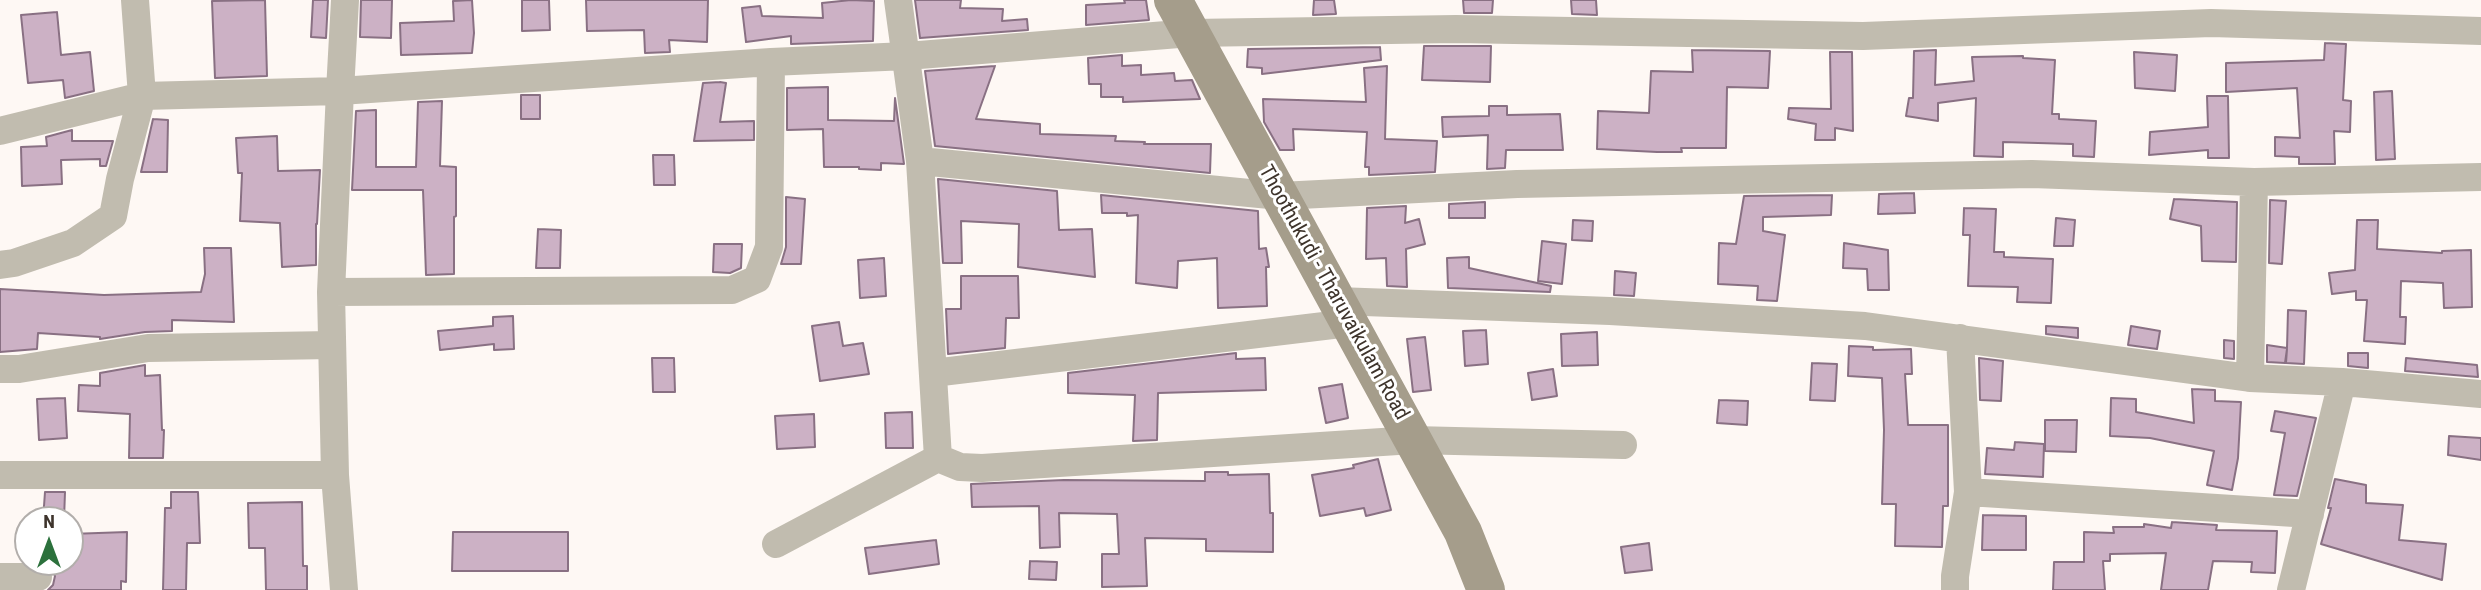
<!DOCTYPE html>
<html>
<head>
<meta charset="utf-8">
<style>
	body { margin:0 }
	#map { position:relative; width:2481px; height:590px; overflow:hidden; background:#fef8f4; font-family:"Roboto Condensed",sans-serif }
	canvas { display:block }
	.north { position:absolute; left:14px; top:506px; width:70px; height:70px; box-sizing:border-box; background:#fff; border:2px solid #b2aeab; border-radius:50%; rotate:0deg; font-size:19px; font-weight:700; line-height:28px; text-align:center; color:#3e342c }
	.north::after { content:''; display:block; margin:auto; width:24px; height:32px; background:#2c713c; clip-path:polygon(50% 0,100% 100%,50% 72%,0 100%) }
</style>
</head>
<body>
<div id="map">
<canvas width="2481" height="590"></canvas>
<div class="north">N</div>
</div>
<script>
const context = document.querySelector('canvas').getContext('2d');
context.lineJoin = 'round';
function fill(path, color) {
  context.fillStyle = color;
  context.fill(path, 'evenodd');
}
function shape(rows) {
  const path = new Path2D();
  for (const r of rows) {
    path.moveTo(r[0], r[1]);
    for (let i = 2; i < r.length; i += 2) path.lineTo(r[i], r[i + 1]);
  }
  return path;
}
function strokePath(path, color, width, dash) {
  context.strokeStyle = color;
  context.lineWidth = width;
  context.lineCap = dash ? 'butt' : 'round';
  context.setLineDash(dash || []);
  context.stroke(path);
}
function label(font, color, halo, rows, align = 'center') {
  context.font = font + ' "Roboto Condensed",sans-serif';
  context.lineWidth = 6;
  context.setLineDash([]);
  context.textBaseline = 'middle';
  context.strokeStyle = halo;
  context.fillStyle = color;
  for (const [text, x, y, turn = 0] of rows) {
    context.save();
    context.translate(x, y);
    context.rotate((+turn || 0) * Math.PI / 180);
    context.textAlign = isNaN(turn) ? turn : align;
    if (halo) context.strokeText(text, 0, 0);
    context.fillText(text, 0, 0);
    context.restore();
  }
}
const building = shape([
	[265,0,267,76,215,78,212,1,265,0],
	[313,0,328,0,326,38,311,37,313,0],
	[361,0,392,0,391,38,360,37,361,0],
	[472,0,474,33,472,53,401,55,400,23,454,21,453,1,472,0],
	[522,0,549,0,550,30,522,31,522,0],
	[586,0,708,0,707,42,669,40,670,52,645,53,644,30,587,31,586,0],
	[851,0,874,1,873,41,791,44,791,36,746,42,742,8,760,6,762,16,823,18,822,3,851,0],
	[915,0,961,0,960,8,1003,9,1002,21,1027,19,1028,30,920,38,915,0],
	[1124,0,1146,0,1149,20,1086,25,1086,5,1125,3,1124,0],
	[1314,0,1334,0,1336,14,1313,15,1314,0],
	[1463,0,1493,0,1492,13,1464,13,1463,0],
	[1571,0,1596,0,1597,15,1572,14,1571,0],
	[57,12,61,55,90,52,94,91,65,98,63,80,28,83,21,15,57,12],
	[2325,43,2346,44,2343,100,2351,101,2350,132,2334,131,2335,164,2299,164,2299,157,2275,156,2275,137,2300,138,2297,88,2226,92,2226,63,2324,60,2325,43],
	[1424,46,1491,46,1490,82,1422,80,1424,46],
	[1380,47,1381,60,1262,74,1262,68,1247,67,1248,49,1380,47],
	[1692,50,1770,51,1768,88,1727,87,1726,148,1681,148,1682,152,1657,152,1597,149,1598,111,1649,113,1651,71,1693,72,1692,50],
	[1936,50,1935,85,1974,81,1972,57,2023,56,2023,58,2055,60,2052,114,2059,114,2059,119,2096,121,2094,157,2073,156,2073,144,2003,142,2003,157,1974,156,1976,98,1938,103,1938,121,1906,116,1909,98,1913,98,1914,51,1936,50],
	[1830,52,1852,52,1853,131,1835,128,1835,140,1815,140,1816,124,1788,119,1789,108,1831,109,1830,52],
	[2134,52,2177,55,2175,91,2135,88,2134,52],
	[1122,55,1122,66,1141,65,1141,75,1174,73,1175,81,1192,80,1200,99,1123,102,1123,97,1101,97,1101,84,1089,84,1088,58,1122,55],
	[995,66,976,119,1040,124,1040,134,1116,136,1115,141,1145,142,1144,144,1211,144,1210,173,935,146,925,71,995,66],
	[1387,66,1385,139,1437,141,1435,172,1369,175,1369,167,1365,167,1367,132,1293,129,1294,150,1280,150,1264,122,1263,99,1366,102,1364,68,1387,66],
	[720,82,726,83,720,122,754,121,754,140,694,141,703,83,720,82],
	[828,87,828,120,894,121,895,98,904,164,881,163,881,170,859,169,859,167,824,167,823,129,787,130,787,88,828,87],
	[2392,91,2395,159,2376,160,2374,92,2392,91],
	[521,95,540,95,540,119,521,119,521,95],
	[2207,96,2228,96,2229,158,2208,158,2208,150,2149,155,2150,132,2208,127,2207,96],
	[442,101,440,166,456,167,456,216,454,217,454,274,426,275,423,190,352,190,356,111,376,110,376,167,416,167,418,102,442,101],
	[1489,106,1507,106,1507,115,1560,114,1563,150,1506,150,1505,168,1487,169,1488,135,1443,137,1442,117,1489,116,1489,106],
	[153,119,168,120,167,172,141,172,153,119],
	[72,130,72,141,113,141,106,166,100,166,100,159,61,160,62,184,22,186,21,147,47,146,46,137,72,130],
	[277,136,278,171,320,170,317,224,316,224,316,265,282,267,280,223,240,221,242,173,238,173,236,138,277,136],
	[653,155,674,155,675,185,654,185,653,155],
	[938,179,1057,191,1059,230,1092,229,1095,277,1018,267,1019,224,961,221,962,263,943,263,938,179],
	[1914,193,1915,213,1878,214,1879,194,1914,193],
	[1101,195,1258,211,1259,249,1266,248,1269,267,1266,267,1267,306,1218,308,1217,258,1178,261,1177,288,1136,283,1138,215,1127,216,1127,213,1102,213,1101,195],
	[1832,195,1831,215,1763,217,1763,231,1785,235,1777,301,1757,300,1758,286,1718,284,1719,243,1736,244,1744,196,1832,195],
	[786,197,805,199,801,264,781,264,786,247,786,197],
	[2174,199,2237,202,2236,262,2202,261,2201,226,2170,219,2174,199],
	[2270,200,2286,201,2282,264,2269,263,2270,200],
	[1485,202,1485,218,1449,218,1449,204,1485,202],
	[1406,206,1405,223,1419,219,1425,244,1406,249,1407,287,1387,286,1386,258,1366,259,1367,208,1406,206],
	[1964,208,1996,209,1994,252,2004,252,2004,257,2053,259,2051,303,2017,302,2018,287,1968,286,1970,235,1963,235,1964,208],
	[2056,218,2075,220,2073,246,2054,246,2056,218],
	[1573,220,1593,221,1592,241,1572,240,1573,220],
	[2357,220,2378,220,2377,249,2442,253,2442,251,2471,250,2472,307,2444,308,2443,283,2401,281,2400,317,2406,317,2405,344,2364,341,2367,300,2356,300,2356,291,2332,294,2329,273,2355,270,2357,220],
	[538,229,561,230,560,268,536,268,538,229],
	[1542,241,1566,244,1562,284,1538,281,1542,241],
	[1844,243,1888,250,1889,290,1868,290,1867,269,1843,268,1844,243],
	[714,244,742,244,741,268,730,273,713,272,714,244],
	[204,248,231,248,234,322,172,320,172,331,145,332,100,339,100,337,38,333,37,349,0,352,0,289,104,295,201,292,205,274,204,248],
	[1469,257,1469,268,1551,286,1550,292,1448,288,1447,258,1469,257],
	[884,258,886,296,860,298,858,260,884,258],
	[1615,271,1636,273,1634,296,1614,295,1615,271],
	[961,276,1018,276,1019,318,1006,318,1005,348,948,354,946,309,961,309,961,276],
	[2288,310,2306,311,2304,364,2286,363,2287,349,2285,363,2267,362,2267,345,2287,348,2288,310],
	[513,316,514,349,494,350,494,344,440,350,438,331,493,326,493,317,513,316],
	[839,322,843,346,863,343,869,374,820,381,812,326,839,322],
	[2046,326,2078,328,2078,338,2046,334,2046,326],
	[2131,326,2160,331,2157,349,2128,345,2131,326],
	[1486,330,1488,364,1465,366,1463,331,1486,330],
	[1597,332,1598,365,1562,366,1561,334,1597,332],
	[1425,337,1431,390,1413,392,1407,339,1425,337],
	[2224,340,2234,341,2234,359,2224,358,2224,340],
	[1849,346,1873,347,1873,350,1911,349,1912,374,1905,374,1908,425,1948,425,1948,506,1943,506,1942,547,1895,546,1896,504,1882,504,1884,430,1882,378,1848,376,1849,346],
	[1236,353,1236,359,1265,358,1266,390,1158,393,1157,440,1133,441,1135,395,1068,393,1068,373,1236,353],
	[2348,353,2368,353,2368,368,2348,366,2348,353],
	[652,358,674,358,675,392,653,392,652,358],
	[1979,358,2003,361,2001,401,1980,400,1979,358],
	[2406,358,2477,365,2478,377,2405,371,2406,358],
	[1812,363,1837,364,1835,401,1810,400,1812,363],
	[145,365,145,376,160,375,162,430,164,430,163,458,129,458,130,414,78,411,79,385,100,386,100,373,145,365],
	[1553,369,1557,396,1532,400,1528,373,1553,369],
	[1342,384,1348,418,1326,423,1319,388,1342,384],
	[2192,389,2215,390,2215,401,2241,402,2238,458,2232,490,2207,485,2214,451,2150,438,2110,436,2111,398,2136,399,2136,412,2194,423,2192,389],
	[65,398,67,438,39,440,37,399,65,398],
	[1719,400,1748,401,1747,425,1717,423,1719,400],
	[2275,411,2316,418,2297,496,2274,495,2285,433,2271,431,2275,411],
	[912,412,913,448,886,448,885,413,912,412],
	[814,414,815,447,777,449,775,416,814,414],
	[2045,420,2077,420,2076,452,2045,451,2045,420],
	[2449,436,2481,438,2481,460,2448,455,2449,436],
	[2015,442,2044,444,2043,477,1985,474,1987,448,2014,450,2015,442],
	[1378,459,1391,510,1366,516,1364,508,1320,516,1312,475,1354,468,1353,465,1378,459],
	[1205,472,1228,472,1228,475,1269,474,1270,513,1273,513,1273,552,1206,551,1206,539,1145,538,1147,586,1102,587,1102,554,1119,554,1117,514,1059,513,1060,547,1040,548,1039,506,972,507,971,484,1064,480,1205,481,1205,472],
	[2335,479,2366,485,2366,503,2403,505,2399,540,2446,544,2442,580,2321,544,2331,508,2328,508,2335,479],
	[45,492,65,492,64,520,43,520,45,492],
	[171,492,198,492,200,543,187,543,186,590,163,590,165,508,171,508,171,492],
	[302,502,303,566,307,566,307,590,266,590,265,548,249,548,248,503,302,502],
	[1983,515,2026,516,2026,550,1982,550,1983,515],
	[2172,522,2217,525,2216,530,2277,531,2275,573,2251,572,2252,562,2213,561,2208,590,2161,590,2166,553,2110,554,2110,561,2103,561,2105,590,2053,590,2054,562,2084,562,2084,532,2114,533,2113,527,2144,527,2144,524,2171,528,2172,522],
	[127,532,126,582,121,581,121,590,48,590,53,585,55,576,52,568,44,562,70,562,70,534,127,532],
	[453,532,568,532,568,571,452,571,453,532],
	[936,540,939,564,869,574,865,548,936,540],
	[1649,543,1652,570,1625,573,1621,547,1649,543],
	[1030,561,1057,562,1056,580,1029,579,1030,561]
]);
fill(building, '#ccb1c5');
strokePath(building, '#897083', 2);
strokePath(shape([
	[898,0,920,161,1280,196,1517,184,2032,174,2254,182],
	[0,131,142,96,340,91,345,0],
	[920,161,938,458,960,467,982,468,1413,440,1623,445],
	[0,265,14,263,73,243,113,216,120,179,142,96,135,0],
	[331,292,732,290,757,279,769,247,771,62],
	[1337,301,1610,311,1865,326,2250,378,2342,382,2481,394],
	[0,369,19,369,148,348,332,345],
	[933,373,1349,323],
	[2250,378,2254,182,2481,177],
	[0,475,335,475],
	[1968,492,2310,514],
	[776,544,938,458],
	[0,577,38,577],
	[344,590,335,475,331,292,340,91,771,62,907,56,1191,33,1456,29,1863,36,2211,23,2481,31],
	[1955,590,1955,576,1968,492,1960,338],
	[2291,590,2342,382]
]), '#c1bcaf', 28);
strokePath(shape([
	[1173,0,1463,532,1486,590]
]), '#a59d8b', 38);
label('21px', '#3e342c', '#fff', [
	["Thoothukudi - Tharuvaikulam Road",1333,293,61]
]);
</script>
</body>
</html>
